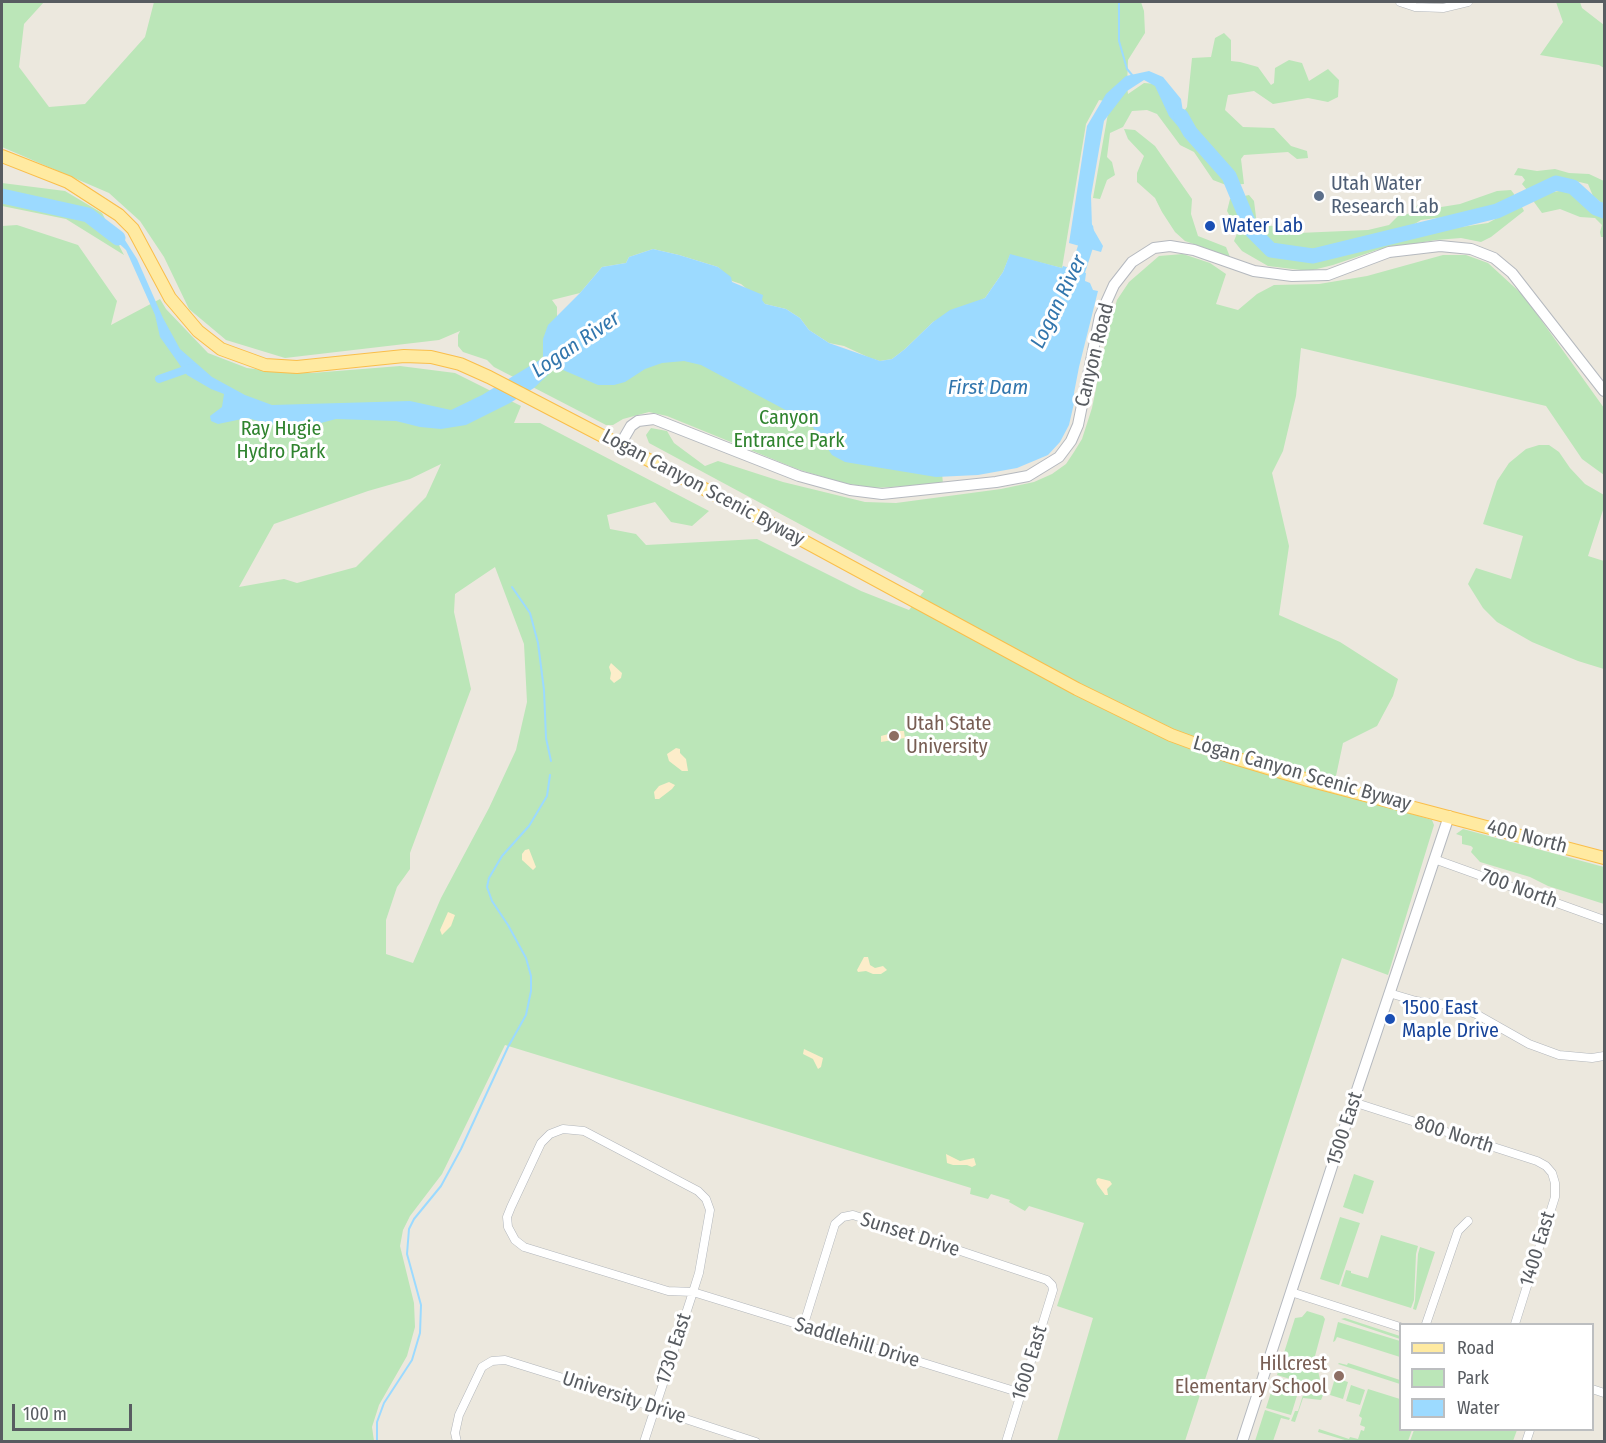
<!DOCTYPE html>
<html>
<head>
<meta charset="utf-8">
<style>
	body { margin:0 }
	#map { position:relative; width:1606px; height:1443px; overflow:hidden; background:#ece8de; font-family:"Fira Sans Condensed",sans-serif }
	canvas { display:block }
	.frame { position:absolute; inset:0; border:3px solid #585c61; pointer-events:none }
	.legend { position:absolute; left:1399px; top:1323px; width:195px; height:108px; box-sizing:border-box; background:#fff; border:2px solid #bcbec0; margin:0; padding:8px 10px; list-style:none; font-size:18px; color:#585c61 }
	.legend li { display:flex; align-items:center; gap:12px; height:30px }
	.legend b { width:30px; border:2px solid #bcbec0 }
	.scale { position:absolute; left:12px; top:1404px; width:120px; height:27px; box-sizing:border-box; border:3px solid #585c61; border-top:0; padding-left:8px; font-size:18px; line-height:21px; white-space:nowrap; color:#585c61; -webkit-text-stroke:4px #fff; paint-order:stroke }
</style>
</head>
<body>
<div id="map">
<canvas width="1606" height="1443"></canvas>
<div class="frame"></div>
<ul class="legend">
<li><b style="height:8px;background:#ffeaa1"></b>Road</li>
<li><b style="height:16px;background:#bbe6b8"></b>Park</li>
<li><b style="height:16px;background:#9cdaff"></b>Water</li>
</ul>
<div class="scale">100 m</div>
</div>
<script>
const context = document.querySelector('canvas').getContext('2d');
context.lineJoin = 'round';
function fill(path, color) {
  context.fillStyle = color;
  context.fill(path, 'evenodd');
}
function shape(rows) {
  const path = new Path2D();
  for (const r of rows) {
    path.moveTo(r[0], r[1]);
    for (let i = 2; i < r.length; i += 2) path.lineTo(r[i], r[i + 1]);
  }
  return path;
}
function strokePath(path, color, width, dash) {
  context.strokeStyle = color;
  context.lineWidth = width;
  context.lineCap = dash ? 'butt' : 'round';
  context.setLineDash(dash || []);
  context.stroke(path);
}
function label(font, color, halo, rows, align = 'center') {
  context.font = font + ' "Fira Sans Condensed",sans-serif';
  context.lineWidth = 6;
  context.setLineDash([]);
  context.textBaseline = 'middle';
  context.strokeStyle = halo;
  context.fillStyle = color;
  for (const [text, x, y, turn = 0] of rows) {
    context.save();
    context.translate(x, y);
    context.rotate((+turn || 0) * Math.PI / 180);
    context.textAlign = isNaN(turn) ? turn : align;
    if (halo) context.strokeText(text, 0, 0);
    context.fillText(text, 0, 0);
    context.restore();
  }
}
fill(shape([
	[2,2,44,2,24,24,19,67,49,107,85,104,145,37,154,2,1141,2,1144,11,1145,33,1128,60,1127,87,1128,94,1144,83,1157,84,1179,118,1187,107,1192,58,1211,57,1215,38,1224,33,1231,40,1231,61,1240,62,1258,67,1271,85,1274,83,1275,68,1289,60,1302,63,1309,81,1328,69,1339,80,1338,97,1328,102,1308,98,1273,104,1254,91,1228,95,1225,110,1243,127,1274,128,1291,146,1307,151,1308,158,1297,159,1288,152,1244,155,1241,159,1244,184,1226,185,1213,180,1194,152,1180,145,1157,114,1147,110,1132,111,1123,127,1110,133,1107,157,1112,162,1115,175,1107,180,1100,199,1093,198,1110,102,1099,100,1086,124,1062,268,1010,255,1003,272,985,298,933,322,905,349,892,359,880,361,870,358,844,346,829,343,809,330,800,318,786,309,765,304,741,284,732,281,718,267,679,255,653,249,629,257,626,263,602,267,580,293,552,300,557,307,557,319,683,352,942,473,943,484,874,488,843,483,797,469,667,416,649,412,623,419,613,425,606,425,494,367,487,360,463,352,458,346,458,335,460,331,439,340,285,358,226,340,189,309,164,257,140,221,109,193,2,147],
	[1556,2,1580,2,1582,8,1604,25,1604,68,1599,65,1540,55,1563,22],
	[1124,129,1135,130,1155,146,1192,199,1191,214,1198,236,1226,247,1230,257,1185,241,1175,232,1162,212,1155,198,1137,182,1137,173,1144,156,1128,139],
	[1518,168,1537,171,1555,169,1569,173,1589,174,1604,181,1604,205,1593,196,1588,184,1562,178,1545,181,1527,190,1522,184,1525,180,1522,176,1514,175],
	[2,183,65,191,102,213,124,255,66,219,2,206],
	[1511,190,1514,194,1513,199,1499,208,1470,214,1421,220,1405,230,1364,239,1349,246,1352,250,1408,235,1488,223,1517,207,1522,207,1524,211,1491,237,1481,242,1461,238,1436,240,1377,250,1333,265,1309,271,1268,266,1242,251,1234,241,1238,231,1227,211,1230,199,1249,195,1254,201,1257,225,1273,226,1275,234,1368,230,1389,225,1399,215,1408,214,1415,206,1427,205,1435,208,1460,204,1497,191],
	[1564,190,1576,192,1604,215,1604,237,1601,237,1600,232,1602,225,1595,218,1580,217,1560,209,1542,213,1534,202,1535,198,1544,194],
	[17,225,78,245,117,301,111,325,160,299,166,309,208,353,247,368,279,372,312,373,400,366,455,373,521,406,514,423,540,423,709,511,692,526,671,522,655,502,607,515,610,529,636,534,646,545,757,539,861,591,909,610,924,591,649,443,646,435,651,428,667,431,674,443,705,466,718,461,783,482,865,502,896,503,1001,489,1034,482,1052,474,1066,464,1074,452,1082,439,1092,408,1107,334,1117,300,1129,282,1159,256,1183,254,1210,263,1226,274,1216,304,1238,310,1257,294,1274,285,1319,284,1367,276,1443,255,1466,255,1488,263,1524,296,1604,408,1604,475,1582,459,1546,406,1301,348,1296,396,1283,451,1272,473,1289,546,1279,615,1340,642,1398,679,1393,696,1377,726,1343,743,1333,790,1432,820,1434,825,1388,975,1342,958,1185,1441,1057,1441,1093,1318,1057,1306,1084,1223,1029,1206,1025,1211,1009,1202,1010,1200,991,1194,988,1199,970,1194,971,1188,505,1045,442,1174,410,1216,403,1230,400,1246,414,1303,415,1327,407,1356,379,1405,372,1427,374,1441,2,1441,2,226],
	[441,464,426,497,356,567,297,583,284,579,239,587,274,524,368,491,410,479],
	[495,567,524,644,527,702,516,750,489,808,441,898,413,963,386,954,386,920,397,887,410,869,410,853,471,689,454,612,455,594],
	[1539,445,1549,445,1559,452,1570,468,1585,484,1604,495,1604,507,1588,556,1604,561,1604,669,1578,661,1532,642,1497,622,1483,608,1468,584,1476,568,1511,579,1523,536,1483,524,1497,481,1509,463,1526,449],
	[1463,829,1604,867,1604,904,1548,886,1530,877,1480,862,1471,852,1473,848,1471,846,1462,844,1462,836,1456,834],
	[1354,1174,1374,1181,1363,1214,1343,1207],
	[1340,1217,1360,1223,1339,1285,1320,1279],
	[1381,1235,1418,1246,1416,1254,1414,1300,1411,1308,1341,1286,1346,1270,1351,1271,1351,1273,1368,1278],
	[1420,1247,1435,1252,1416,1310,1413,1309,1415,1301,1418,1254],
	[1307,1311,1323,1316,1325,1319,1315,1356,1320,1380,1313,1386,1277,1375,1295,1318,1302,1317],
	[1345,1318,1400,1336,1400,1339,1341,1319],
	[1338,1322,1400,1341,1400,1357,1337,1337,1335,1341,1333,1342],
	[1339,1363,1347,1365,1348,1363,1400,1380,1400,1384,1338,1364],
	[1276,1377,1298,1383,1300,1386,1291,1415,1266,1408],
	[1335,1378,1348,1382,1343,1399,1330,1395],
	[1351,1385,1365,1390,1360,1405,1346,1401],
	[1368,1389,1400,1399,1400,1430,1412,1430,1408,1441,1348,1441,1318,1432,1319,1429,1349,1439,1350,1437,1358,1439,1361,1430,1364,1431,1365,1427,1360,1425,1362,1418,1359,1416],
	[1305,1390,1323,1395,1321,1400,1303,1398,1295,1422,1291,1421,1295,1411,1298,1411,1303,1395,1301,1392],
	[1265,1410,1290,1418,1289,1420,1281,1418,1273,1441,1255,1441],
	[1414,1430,1517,1430,1513,1441,1410,1441]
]), '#bbe6b8');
fill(shape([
	[611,663,622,673,621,678,614,683,610,679,611,673,609,667],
	[900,731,904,731,905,738,881,742,881,736],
	[676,748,680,749,680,753,686,759,688,771,682,771,669,761,667,754],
	[669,782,675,785,672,789,659,799,655,799,654,792,659,786],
	[529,849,536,867,533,870,522,860,522,854,525,850],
	[448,912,455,915,451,926,442,935,440,930],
	[864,957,868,957,870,965,875,968,883,966,887,970,881,974,873,974,866,971,858,972,857,970],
	[804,1049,823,1058,821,1067,818,1069,813,1059,803,1054],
	[946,1154,960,1161,974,1158,976,1165,972,1167,967,1165,953,1165,947,1163],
	[1098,1178,1110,1181,1112,1184,1107,1189,1108,1195,1105,1195,1097,1184,1096,1180]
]), '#fcedca');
fill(shape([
	[1149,71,1163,77,1181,99,1183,112,1195,146,1169,116,1155,86,1144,80,1127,91,1104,121,1091,196,1092,227,1103,246,1101,252,1069,243,1087,126,1106,94,1126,76],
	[95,225,109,227,123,237,137,259,163,318,180,349,212,377,245,395,272,405,410,401,451,410,482,395,543,358,543,339,548,325,580,293,602,267,626,263,629,257,653,249,679,255,718,267,731,277,732,282,763,295,762,300,765,304,786,309,800,318,809,330,829,343,880,361,892,359,905,349,933,322,950,310,985,298,1003,272,1010,254,1062,268,1063,266,1086,273,1085,281,1090,283,1093,290,1098,291,1079,367,1074,393,1075,399,1069,425,1060,442,1048,455,1017,468,978,475,936,477,845,462,832,455,810,423,701,365,684,361,662,363,645,369,625,382,614,385,598,385,556,367,534,388,510,403,466,425,441,429,420,427,396,421,336,419,321,423,279,426,247,418,218,424,211,421,210,416,222,407,224,394,211,389,187,375,160,337,155,315,126,250,111,236]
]), '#9cdaff');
strokePath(shape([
	[1119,2,1119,41,1127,69,1133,76],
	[512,587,530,613,538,643,544,690,546,738,551,761],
	[377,1442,377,1422,384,1403,412,1360,420,1333,421,1305,407,1254,409,1229,414,1219,441,1186,461,1149,508,1047,526,1015,531,991,531,976,526,958,508,925,492,901,487,887,489,878,502,856,529,826,547,796,550,775]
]), '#9cdaff', 2);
strokePath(shape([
	[159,379,193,367]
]), '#9cdaff', 8);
strokePath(shape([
	[1181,116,1190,132,1229,176,1252,231,1271,250,1313,256,1497,211,1556,183,1573,187,1596,208,1604,211],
	[2,196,88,215,118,238],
	[1068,288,1078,270,1087,242,1086,229]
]), '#9cdaff', 15);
const street = shape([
	[1400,2,1415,7,1443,8,1468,2],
	[1434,859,1604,920],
	[1389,993,1416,1001,1448,1005,1476,1014,1529,1044,1559,1055,1592,1058,1604,1056],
	[1353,1102,1537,1161,1546,1166,1552,1173,1555,1183,1555,1197,1515,1324],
	[1291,1292,1400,1327],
	[1426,1324,1458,1231,1468,1221],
	[803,1327,835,1224,843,1217,853,1215,1047,1280,1052,1285,1053,1290,1006,1442],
	[1592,1389,1604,1393],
	[457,1442,455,1433,459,1415,482,1367,492,1361,505,1360,637,1401,655,1409,756,1442],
	[644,1442,693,1292,699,1273,710,1210,706,1199,698,1191,584,1131,563,1129,550,1134,541,1143,511,1207,507,1217,508,1227,515,1240,524,1247,668,1291,693,1292,1021,1393],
	[1526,1442,1530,1430]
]);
const secondary = shape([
	[620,445,631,426,638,421,654,419,799,476,850,490,882,494,996,482,1028,476,1059,457,1071,441,1078,425,1100,316,1114,285,1132,262,1154,248,1170,246,1194,250,1254,271,1292,276,1328,275,1389,252,1440,246,1471,249,1494,258,1512,273,1604,391],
	[1242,1442,1353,1102,1449,816]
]);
const primary = shape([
	[2,156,68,182,119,215,133,229,170,298,198,331,221,349,265,365,297,367,404,356,431,357,460,364,489,377,789,533,1077,689,1171,735,1231,757,1308,780,1604,858]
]);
strokePath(street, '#b2b6bb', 9);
strokePath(secondary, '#b5b9bf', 12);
strokePath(primary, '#fabe4a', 14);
strokePath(street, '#fff', 8);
strokePath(secondary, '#fff', 10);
strokePath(primary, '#ffeaa1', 12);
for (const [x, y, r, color] of [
	[1319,196,6,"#5c6f8a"],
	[1210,226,6,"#1a4fb4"],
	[894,736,6,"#8d6e63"],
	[1390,1019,6,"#1a4fb4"],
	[1339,1376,6,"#8d6e63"]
]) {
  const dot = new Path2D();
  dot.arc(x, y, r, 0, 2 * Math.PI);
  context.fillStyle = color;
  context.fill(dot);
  strokePath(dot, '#fff', 2);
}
label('20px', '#4e5e75', '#fff', [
	["Utah Water",1331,184],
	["Research Lab",1331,207]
], 'left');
label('20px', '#164399', '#fff', [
	["Water Lab",1222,226],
	["1500 East",1402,1008],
	["Maple Drive",1402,1031]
], 'left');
label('20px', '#585c61', '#fff', [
	["Canyon Road",1095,355,-76],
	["Logan Canyon Scenic Byway",703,488,28],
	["Logan Canyon Scenic Byway",1302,774,16],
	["400 North",1527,837,15],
	["700 North",1519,889,20],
	["1500 East",1345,1129,-72],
	["800 North",1454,1135,18],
	["Sunset Drive",910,1235,18],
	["1400 East",1538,1249,-73],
	["Saddlehill Drive",857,1343,17],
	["1730 East",674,1349,-72],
	["1600 East",1030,1363,-73],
	["University Drive",624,1398,18]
]);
label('20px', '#2f832e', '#fff', [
	["Canyon",789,418],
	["Entrance Park",789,441],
	["Ray Hugie",281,429],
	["Hydro Park",281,452]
]);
label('20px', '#785e54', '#fff', [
	["Utah State",906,724],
	["University",906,747],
	["Hillcrest",1327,1364,"right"],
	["Elementary School",1327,1387,"right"]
], 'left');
label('italic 21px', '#3276ad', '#fff', [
	["Logan River",1059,302,-64],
	["Logan River",576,345,-34],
	["First Dam",988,388]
]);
</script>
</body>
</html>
